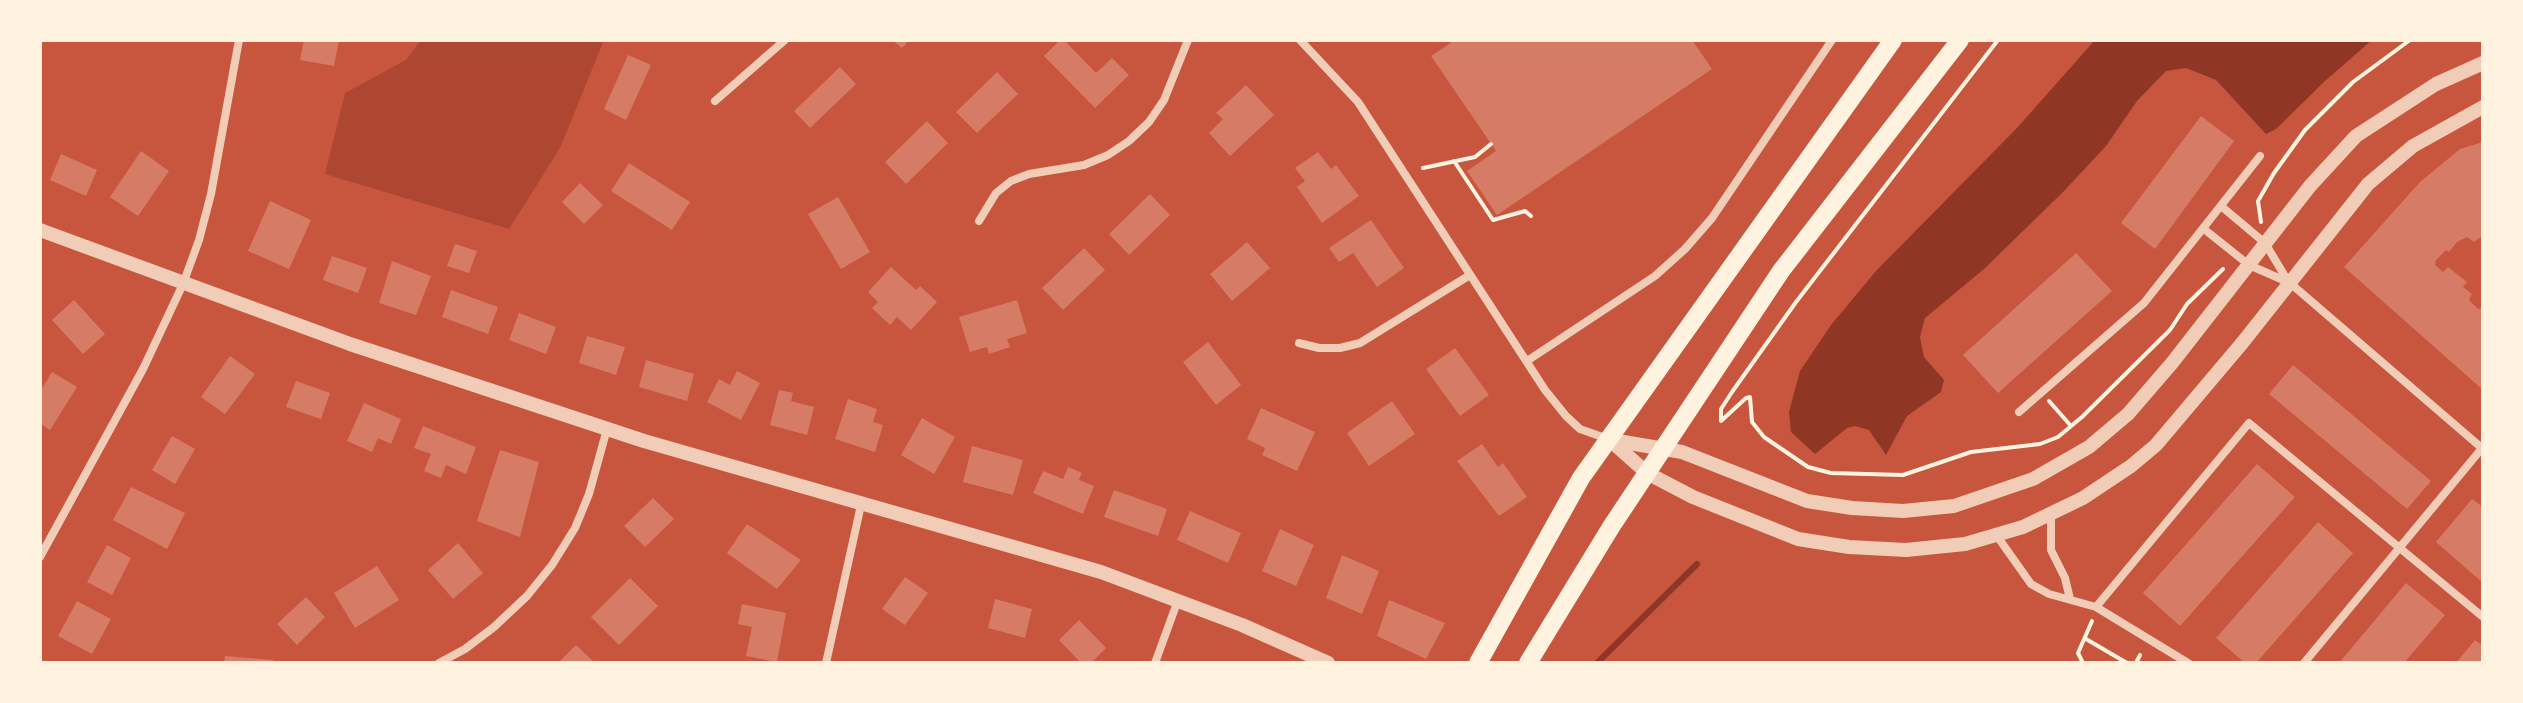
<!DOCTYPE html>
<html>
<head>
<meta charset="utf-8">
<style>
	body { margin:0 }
	#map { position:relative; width:2523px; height:703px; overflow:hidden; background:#c8553d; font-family:Helvetica,sans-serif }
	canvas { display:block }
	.frame { position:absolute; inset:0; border:42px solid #fff3e0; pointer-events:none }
</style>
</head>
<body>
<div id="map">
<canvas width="2523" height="703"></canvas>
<div class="frame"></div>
</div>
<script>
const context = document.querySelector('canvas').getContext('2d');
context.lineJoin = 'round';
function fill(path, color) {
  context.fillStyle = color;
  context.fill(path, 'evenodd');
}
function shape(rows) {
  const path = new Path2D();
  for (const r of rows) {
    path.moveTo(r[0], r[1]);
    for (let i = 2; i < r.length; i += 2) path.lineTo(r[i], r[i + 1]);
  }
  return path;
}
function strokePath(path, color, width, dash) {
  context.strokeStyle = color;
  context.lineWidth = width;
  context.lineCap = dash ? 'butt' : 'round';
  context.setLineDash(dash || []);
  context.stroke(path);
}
fill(shape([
	[421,40,604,40,560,148,509,229,325,174,345,93,406,60]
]), '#ae4732');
fill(shape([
	[2095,40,2372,40,2325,81,2276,129,2266,134,2216,80,2186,68,2166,71,2137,101,2106,146,2063,192,1984,269,1925,318,1920,337,1924,357,1944,380,1941,392,1907,416,1886,455,1869,430,1855,426,1847,428,1815,454,1791,432,1789,412,1800,371,1831,325,1876,271,2017,128]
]), '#8f3625');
strokePath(shape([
	[1597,663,1697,564]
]), '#8f3625', 6);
fill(shape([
	[304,40,339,40,334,66,300,60],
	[892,40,909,40,902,48],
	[1060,40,1064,40,1096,73,1112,58,1129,75,1095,108,1044,56],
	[1455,40,1692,40,1712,69,1497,215,1467,171,1496,151,1431,56],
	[628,55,651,65,626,120,604,109],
	[840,67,856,84,810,128,794,111],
	[997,72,1018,94,977,133,956,112],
	[1246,85,1274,115,1230,156,1209,133,1223,119,1216,113],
	[2201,116,2234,141,2155,249,2121,223],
	[927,121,948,143,906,184,885,162],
	[2483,142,2481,237,2474,242,2467,237,2457,242,2449,252,2446,250,2436,260,2435,265,2443,272,2448,267,2467,282,2463,287,2472,294,2469,300,2478,309,2483,308,2483,390,2344,267,2420,182,2460,149],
	[141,151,169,171,138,216,110,197],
	[1318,152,1331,169,1336,165,1359,196,1322,223,1297,187,1305,181,1295,168],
	[61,154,97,170,86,196,50,180],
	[629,163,690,202,672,230,611,191],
	[580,183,603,205,584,224,562,202],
	[1150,194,1170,215,1129,255,1109,234],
	[838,197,870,252,841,269,808,214],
	[270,201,311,220,289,269,248,251],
	[1371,220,1404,268,1377,287,1353,253,1339,262,1329,248],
	[1247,242,1270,268,1232,301,1210,274],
	[455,244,477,251,469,273,447,266],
	[1084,248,1105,270,1063,310,1042,288],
	[2076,253,2112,291,1998,393,1963,355],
	[332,256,367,268,358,293,323,280],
	[392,261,431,276,416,315,379,303],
	[891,267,916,290,920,286,937,302,911,330,897,317,890,325,872,308,878,302,868,292],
	[451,290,498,307,488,334,442,317],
	[74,300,105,334,83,354,52,320],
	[1017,300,1027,333,1007,339,1010,347,989,354,987,347,970,352,959,317],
	[519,313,556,327,546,354,509,340],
	[587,336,625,347,616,375,579,363],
	[1208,342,1241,385,1216,405,1183,362],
	[1455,348,1489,395,1460,416,1426,369],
	[230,356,255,374,225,414,201,397],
	[646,360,694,374,687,401,639,387],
	[2293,365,2431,481,2407,509,2269,394],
	[737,371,760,383,741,420,707,402,719,379,730,385],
	[52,372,77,387,50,430,40,423,40,392],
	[296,381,330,393,321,419,286,407],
	[779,390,793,393,791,401,814,407,807,435,770,425],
	[848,399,877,409,873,422,883,425,875,452,835,439],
	[1392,401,1415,434,1369,466,1347,433],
	[364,403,401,419,391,444,378,438,372,452,347,441],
	[1261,408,1315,432,1297,471,1262,455,1265,448,1247,439],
	[922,418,955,437,934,474,901,455],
	[423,426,476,447,466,474,446,465,441,478,424,471,431,454,414,448],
	[172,436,195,449,175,484,152,470],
	[1482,444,1498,467,1503,463,1527,497,1499,516,1457,461],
	[972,446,1023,460,1013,495,963,482],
	[500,450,539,462,520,537,477,521],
	[2257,464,2295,497,2180,626,2143,593],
	[1068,467,1082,473,1079,480,1094,486,1083,514,1033,493,1043,471,1063,479],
	[131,487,185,513,167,549,113,520],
	[1114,490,1167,509,1158,536,1104,517],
	[653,498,674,519,645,547,624,526],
	[2472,499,2483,507,2483,583,2436,542],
	[1190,511,1241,533,1228,563,1177,540],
	[2318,522,2353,553,2256,663,2245,663,2216,638],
	[747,524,801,560,777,589,727,553],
	[1280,529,1314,545,1296,586,1262,571],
	[458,543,483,573,453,599,428,570],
	[107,545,131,558,112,595,87,582],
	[1342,555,1379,571,1362,614,1326,598],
	[377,566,399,600,355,628,334,593],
	[905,577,928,593,905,625,882,609],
	[630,578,658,606,619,645,591,617],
	[2406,583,2445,615,2404,663,2339,663],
	[306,597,325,617,297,645,277,624],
	[995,599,1032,609,1025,638,988,628],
	[1389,600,1445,623,1426,659,1377,636],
	[77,601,111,619,92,654,58,636],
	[742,604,786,613,777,662,746,656,752,627,738,624],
	[1079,620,1106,648,1091,663,1081,663,1059,640],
	[2475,640,2483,646,2483,663,2456,663],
	[576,645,595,663,558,663],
	[225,656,273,660,273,663,224,663]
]), '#d67c66');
strokePath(shape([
	[1454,161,1493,220,1525,211,1531,216],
	[1423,168,1475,157,1491,144],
	[2261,222,2258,201,2274,173,2305,130,2353,82,2410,40],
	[2049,401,2071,426],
	[1721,421,1746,398,1750,397,1752,422,1764,437,1808,467,1831,473,1903,475,1971,452,2040,444,2058,437,2082,417,2170,330,2187,304,2223,269],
	[1721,421,1721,409,1732,392,1796,302,1998,40],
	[2086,639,2127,663],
	[2083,663,2078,653,2092,621],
	[2136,663,2140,655]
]), '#fff3e0', 4);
strokePath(shape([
	[1300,40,1358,102,1545,390,1566,416,1580,429,1608,439],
	[715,101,785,40],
	[2221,206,2265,243,2289,283],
	[979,221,996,193,1011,181,1029,174,1084,165,1108,155,1129,141,1149,122,1164,100,1188,40],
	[2204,229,2249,265,2290,283,2483,449],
	[1299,343,1319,348,1340,348,1360,343,1470,275],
	[1527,361,1655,276,1685,249,1712,218,1832,40],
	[2019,412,2144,303,2260,156],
	[2051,516,2051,550,2065,578,2070,599],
	[1997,536,2031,584,2049,594,2096,607,2188,663],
	[40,557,143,369,183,284,199,240,211,194,239,40],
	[2096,607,2249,423,2483,617],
	[439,663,465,649,494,627,527,596,552,565,575,528,589,494,607,429],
	[826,663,861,505],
	[1155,663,1178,600],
	[2304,663,2483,447]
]), '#f1ccb7', 8);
strokePath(shape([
	[40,230,350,344,644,441,1101,572,1242,625,1328,663],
	[1610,440,1647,473,1693,497,1798,539,1849,547,1906,550,1965,544,2023,527,2083,498,2131,466,2156,445,2243,342,2368,184,2413,146,2483,107],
	[1612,440,1682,452,1807,501,1852,508,1903,511,1954,506,2033,479,2089,447,2128,414,2172,363,2310,186,2356,136,2436,84,2483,63]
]), '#f1ccb7', 14);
strokePath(shape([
	[1478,663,1581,478,1893,40],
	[1528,663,1611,527,1781,271,1960,40]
]), '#fff3e0', 18);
</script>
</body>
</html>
